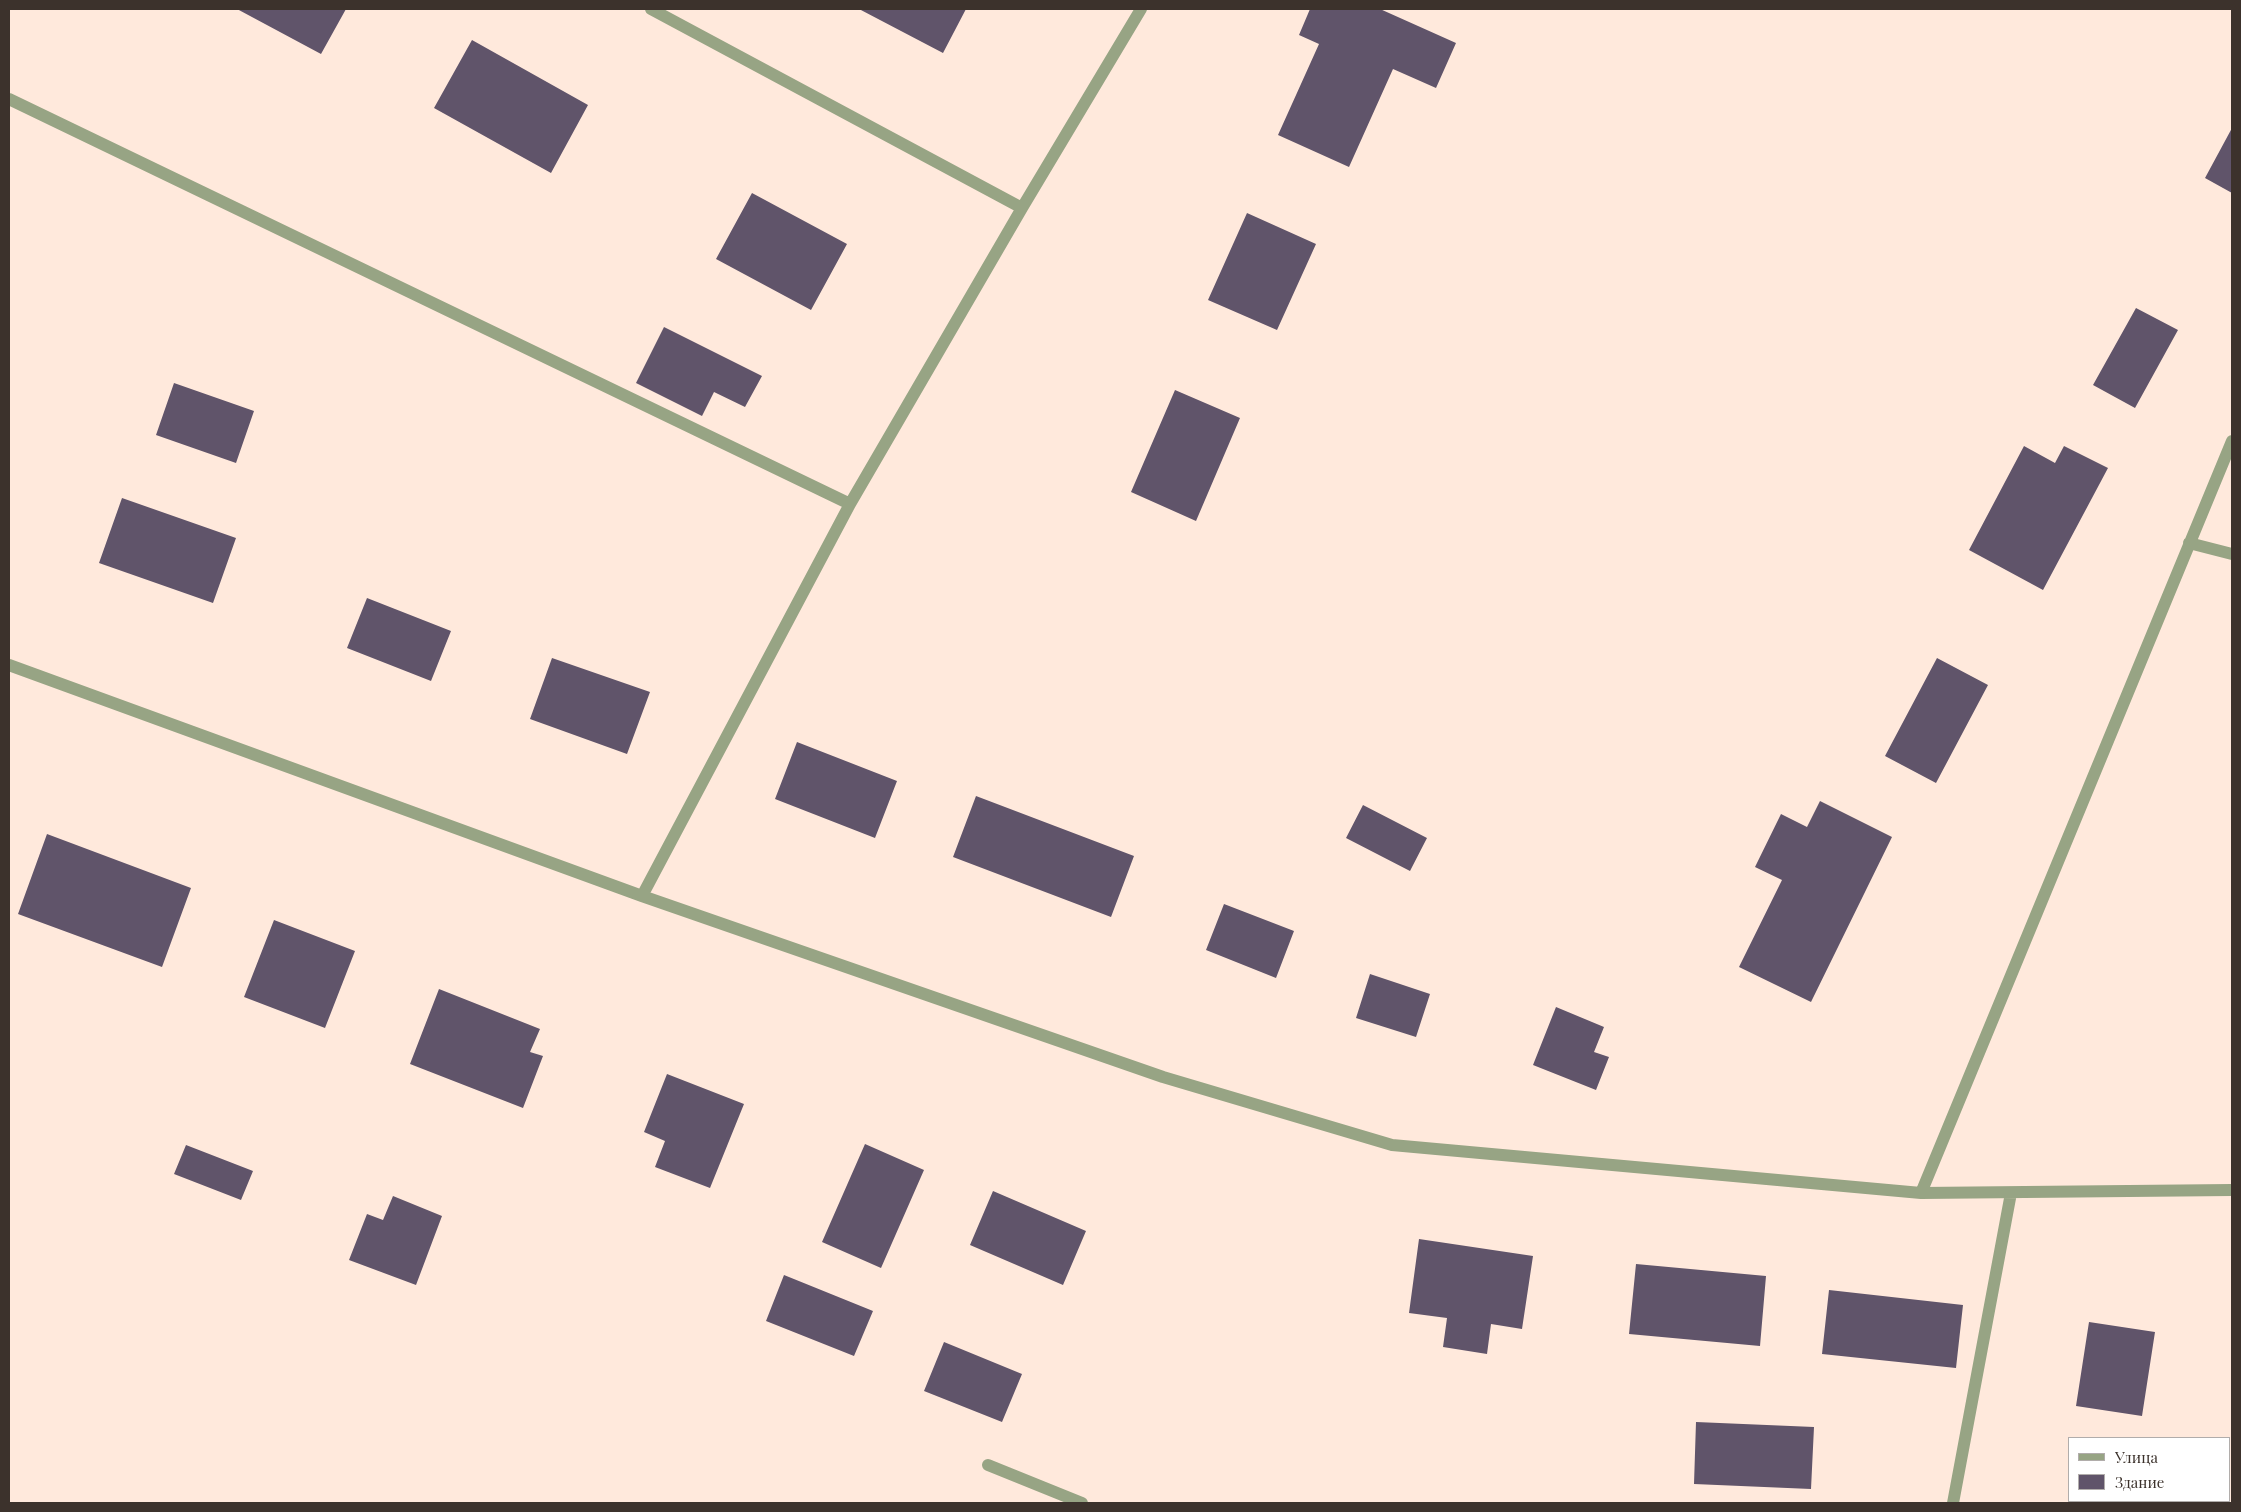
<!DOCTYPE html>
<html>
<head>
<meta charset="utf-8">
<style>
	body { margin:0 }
	#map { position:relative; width:2241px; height:1512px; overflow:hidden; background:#ffe9dc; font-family:"Playfair Display",serif }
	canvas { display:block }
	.frame { position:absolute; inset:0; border:10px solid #3c322c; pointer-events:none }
	.legend { position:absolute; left:2068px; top:1437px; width:162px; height:65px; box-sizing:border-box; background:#fff; border:1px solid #b1adab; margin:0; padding:6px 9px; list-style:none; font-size:15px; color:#3c322c }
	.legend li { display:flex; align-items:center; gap:10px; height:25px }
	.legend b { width:25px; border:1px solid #b1adab }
</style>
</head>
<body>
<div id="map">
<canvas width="2241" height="1512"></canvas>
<div class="frame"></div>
<ul class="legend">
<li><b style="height:6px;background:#97a484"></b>Улица</li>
<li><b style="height:14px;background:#60546a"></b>Здание</li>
</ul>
</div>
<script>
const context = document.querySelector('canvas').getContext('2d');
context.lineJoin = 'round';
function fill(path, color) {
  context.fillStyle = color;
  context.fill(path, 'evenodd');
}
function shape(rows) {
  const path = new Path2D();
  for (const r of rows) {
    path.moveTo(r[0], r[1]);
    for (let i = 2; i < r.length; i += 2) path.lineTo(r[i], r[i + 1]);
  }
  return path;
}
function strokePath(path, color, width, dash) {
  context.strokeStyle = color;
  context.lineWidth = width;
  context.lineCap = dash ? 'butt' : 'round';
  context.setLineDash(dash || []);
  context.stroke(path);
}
fill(shape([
	[237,9,346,9,321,54],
	[859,9,966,9,943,53],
	[1310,9,1380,9,1456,43,1436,88,1393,69,1349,167,1278,135,1319,44,1299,35],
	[472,40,588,105,551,173,434,108],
	[2232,128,2232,193,2205,178],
	[752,193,847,244,811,310,716,259],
	[1247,213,1316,244,1277,330,1208,300],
	[2136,308,2178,330,2135,408,2093,385],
	[664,327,762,376,745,407,714,392,702,416,636,383],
	[174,383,254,411,236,463,156,435],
	[1175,390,1240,418,1196,521,1131,492],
	[2024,446,2055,463,2064,446,2108,468,2043,590,1969,550],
	[122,498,236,538,213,603,99,563],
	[367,598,451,631,431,681,347,648],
	[552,658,650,692,627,754,530,719],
	[1937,658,1988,685,1936,783,1885,756],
	[797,742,897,781,875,838,775,799],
	[976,796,1134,856,1111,917,953,857],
	[1820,801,1892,837,1811,1002,1739,967,1782,880,1755,867,1781,814,1807,827],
	[1363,805,1427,838,1410,871,1346,838],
	[47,834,191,888,162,967,18,914],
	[1224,904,1294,931,1276,978,1206,950],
	[274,920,355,951,325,1028,244,997],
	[1370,974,1430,994,1416,1037,1356,1018],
	[439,989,540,1029,530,1052,543,1056,523,1108,410,1064],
	[1556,1007,1604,1027,1594,1052,1609,1057,1596,1090,1533,1065],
	[667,1074,744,1104,710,1188,655,1167,665,1141,644,1132],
	[865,1144,924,1170,881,1268,822,1242],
	[186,1145,253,1171,241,1200,174,1174],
	[993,1191,1086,1231,1063,1285,970,1245],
	[393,1196,442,1216,416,1285,349,1260,367,1214,383,1220],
	[1419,1239,1533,1256,1522,1329,1491,1324,1487,1354,1443,1347,1447,1318,1409,1313],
	[1636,1264,1766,1276,1760,1346,1629,1334],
	[784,1275,873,1311,854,1356,766,1321],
	[1829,1290,1963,1305,1956,1368,1822,1354],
	[2089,1322,2155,1332,2142,1416,2076,1406],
	[944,1342,1022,1374,1002,1422,924,1391],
	[1696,1422,1814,1427,1811,1489,1694,1484]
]), '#60546a');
strokePath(shape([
	[651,9,1022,208],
	[9,99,850,504],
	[2189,543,2232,554],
	[9,665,642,896,1163,1077,1392,1145,1921,1193,2232,1190],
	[642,896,850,504,1022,208,1141,9],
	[1921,1193,2232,441],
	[988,1465,1082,1503],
	[1953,1503,2011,1193]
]), '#97a484', 12);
</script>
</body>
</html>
